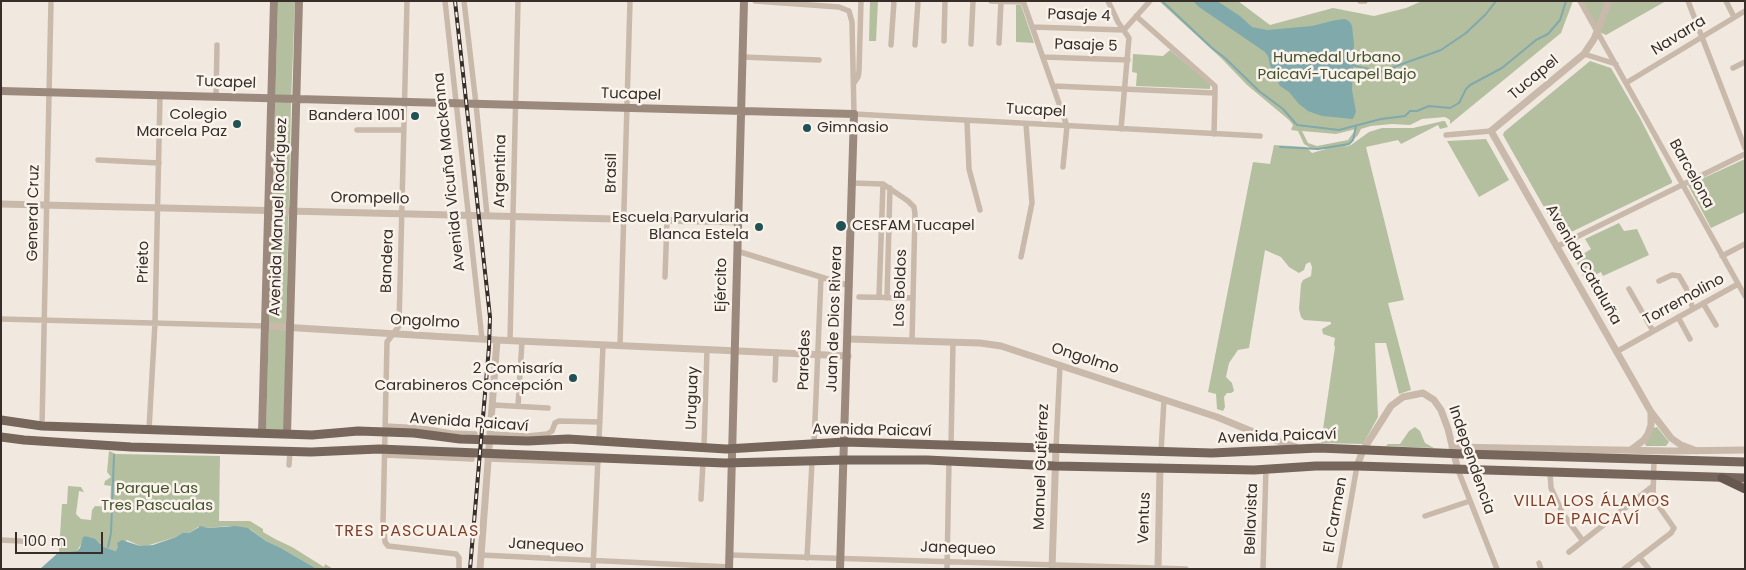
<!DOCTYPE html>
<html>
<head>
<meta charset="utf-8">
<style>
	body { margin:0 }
	#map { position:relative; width:1746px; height:570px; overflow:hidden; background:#f1e9df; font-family:Poppins,sans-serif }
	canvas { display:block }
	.frame { position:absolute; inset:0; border:2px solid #372e2a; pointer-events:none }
	.scale { position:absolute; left:15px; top:532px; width:88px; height:22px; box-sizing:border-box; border:2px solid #372e2a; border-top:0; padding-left:6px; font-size:15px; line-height:18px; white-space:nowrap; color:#372e2a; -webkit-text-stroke:4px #f9f3eb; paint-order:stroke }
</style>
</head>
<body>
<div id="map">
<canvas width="1746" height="570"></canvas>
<div class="frame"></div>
<div class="scale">100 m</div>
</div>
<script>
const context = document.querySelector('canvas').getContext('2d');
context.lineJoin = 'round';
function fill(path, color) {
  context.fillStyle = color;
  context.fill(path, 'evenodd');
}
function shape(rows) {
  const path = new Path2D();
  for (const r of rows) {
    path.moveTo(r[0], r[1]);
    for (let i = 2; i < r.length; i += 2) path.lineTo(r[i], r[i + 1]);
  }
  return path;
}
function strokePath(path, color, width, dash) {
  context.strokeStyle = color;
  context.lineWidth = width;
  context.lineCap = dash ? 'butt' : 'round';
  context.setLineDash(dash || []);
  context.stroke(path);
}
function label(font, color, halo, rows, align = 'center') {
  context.font = font + ' Poppins,sans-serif';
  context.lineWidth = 5;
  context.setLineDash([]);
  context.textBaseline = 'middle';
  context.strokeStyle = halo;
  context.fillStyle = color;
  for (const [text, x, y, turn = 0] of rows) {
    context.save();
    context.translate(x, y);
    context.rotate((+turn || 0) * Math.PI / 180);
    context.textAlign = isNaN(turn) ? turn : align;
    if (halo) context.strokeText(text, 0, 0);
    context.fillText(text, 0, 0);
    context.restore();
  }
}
fill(shape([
	[278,1,295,1,291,103,284,431,266,431],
	[870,1,878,1,876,41,869,41],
	[1159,1,1238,1,1270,25,1333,8,1374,16,1406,8,1422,1,1573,1,1561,33,1450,124,1450,120,1445,117,1422,119,1410,125,1392,124,1371,126,1361,129,1358,135,1348,145,1345,147,1351,145,1369,132,1382,128,1413,128,1443,121,1445,121,1448,127,1440,129,1438,125,1401,144,1398,140,1366,147,1404,300,1388,303,1411,390,1399,394,1386,343,1375,343,1378,417,1363,444,1321,443,1335,347,1334,345,1335,338,1323,334,1322,329,1331,324,1331,322,1304,320,1301,317,1299,309,1301,284,1303,280,1311,276,1312,267,1310,262,1306,264,1304,270,1299,273,1289,267,1281,257,1265,250,1249,348,1238,350,1229,363,1226,377,1232,383,1234,391,1231,393,1227,393,1224,397,1225,407,1223,411,1217,409,1216,394,1208,392,1253,162,1270,164,1274,145,1306,147,1312,153,1326,149,1312,149,1304,144,1298,131,1291,130,1293,125,1289,120,1247,85,1221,58],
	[1356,129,1348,140,1317,146,1308,143,1302,131,1336,134],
	[1580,1,1666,1,1606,35,1597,31],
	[1016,5,1021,5,1034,43,1016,42],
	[1170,50,1210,84,1210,89,1136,86,1137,73,1132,72,1133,54,1163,56],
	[1590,61,1611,68,1640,118,1672,181,1672,183,1561,237,1503,135,1504,132],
	[1486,139,1509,180,1479,197,1447,141],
	[1745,159,1745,212,1711,228,1688,185],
	[1619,223,1624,231,1637,229,1649,255,1603,276,1601,272,1585,280,1575,259,1591,249,1585,239],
	[1415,427,1420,431,1425,443,1434,448,1386,446,1388,444,1400,444,1409,431],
	[1657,427,1669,442,1666,446,1646,446,1645,444,1653,428],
	[109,451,116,454,220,456,219,521,250,521,263,529,263,532,275,539,292,547,324,567,325,564,333,569,317,569,281,548,266,541,250,529,228,526,207,528,198,527,189,533,182,533,176,537,146,546,140,546,127,540,116,551,104,547,99,542,86,536,77,551,59,552,62,504,67,504,68,486,81,487,84,492,79,491,76,514,81,519,91,520,92,510,95,506,110,507,111,486,104,485,105,481,111,477,107,472]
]), '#b4bfa0');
fill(shape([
	[1193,1,1217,1,1240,16,1252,27,1267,30,1312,26,1336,20,1345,19,1350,22,1352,26,1354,44,1352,90,1356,112,1353,119,1322,116,1308,111,1299,104,1289,92,1280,86,1271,69,1268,56,1265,52,1199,7],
	[201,526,207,528,235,526,248,528,266,541,281,548,317,569,40,569,59,552,77,551,80,548,83,537,86,536,95,539,104,547,116,551,118,547,117,543,122,540,140,546,153,545,176,537,182,533,189,533]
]), '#80a9ac');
strokePath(shape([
	[1162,1,1212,48,1225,58,1259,91,1283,109,1297,125,1339,130,1381,119,1405,116,1410,111,1417,111,1429,106,1450,108,1459,103,1466,89,1470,85,1502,68,1536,40,1548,34,1560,20,1566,1],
	[1352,65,1380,72,1441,50,1466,33,1486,14,1496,1],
	[1280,147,1318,149,1349,144,1353,140,1356,126],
	[108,547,111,533,114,455]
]), '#80a9ac', 2);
strokePath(shape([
	[407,1,399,326,387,342,383,523,385,542,388,546,456,554,459,558,459,569],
	[445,1,482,339],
	[464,1,476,104,487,215],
	[755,1,839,7,849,11,852,22,854,114,1260,136],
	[991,1,1023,2],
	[1023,1,1067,126,1063,167],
	[1108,1,1118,22,1129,38,1121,129],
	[1360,1,1365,1],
	[1580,1,1745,296],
	[1688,1,1745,148],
	[1726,1,1734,17],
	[1136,16,1215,86,1215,93],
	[1032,27,1124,30,1150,1],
	[944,41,945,1],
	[999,43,1001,2],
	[971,44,973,1],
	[891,45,894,1],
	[915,45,918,1],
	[1584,54,1616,64],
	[742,57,819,60],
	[1043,57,1128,60],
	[1733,68,1745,62],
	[854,83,858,77,859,71,861,1],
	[1626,83,1745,11],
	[1053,86,1215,93,1214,134],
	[216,97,217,45],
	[967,121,969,169,980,210],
	[357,130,404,130],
	[1446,135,1491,131],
	[98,160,159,163],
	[852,183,883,184,908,201,914,207,915,214,912,341],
	[1556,247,1745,154],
	[737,251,850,286],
	[1722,256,1745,244],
	[1021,257,1032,203,1026,124],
	[665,277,667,220],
	[1659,281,1672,275,1679,276,1686,288,1693,309],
	[1629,289,1653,331],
	[859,297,913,298],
	[879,297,883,184],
	[887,298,890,188],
	[1703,303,1716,325],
	[1678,317,1690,339],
	[1,319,265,326],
	[510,341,518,1],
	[620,346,630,1],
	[1616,352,1738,284],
	[775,380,776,352],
	[493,405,548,408],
	[518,406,522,341],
	[42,426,51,1],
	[386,426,421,428,451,433,475,434],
	[149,429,155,323,160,95],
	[491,434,528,436,547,434,552,431,555,423,559,421,600,422],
	[599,440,603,345],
	[814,444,821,277],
	[951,446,953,342],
	[704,447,707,349],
	[1056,448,1060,365],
	[1161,452,1164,400],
	[385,455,472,459],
	[489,459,598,463],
	[289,465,290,452],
	[1458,470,1497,569],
	[1550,472,1551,488,1563,514,1583,541],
	[701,499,703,462],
	[1425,516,1470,501],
	[1,540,38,542],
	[1569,552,1653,486],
	[481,555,730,567],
	[730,555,1186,569],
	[1639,557,1649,569],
	[807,558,812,462],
	[1539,563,1541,569],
	[593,569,598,458],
	[947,569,949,461],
	[1263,569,1266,469],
	[1339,569,1357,466],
	[1624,569,1671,533,1674,528,1653,498,1654,459]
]), '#c8b9ab', 5.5);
strokePath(shape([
	[1609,1,1594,39,1584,54,1491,131,1651,412,1671,438,1681,445,1697,451],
	[1,204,738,222],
	[265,326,497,340,848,356],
	[848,339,980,343,1001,346,1217,417,1268,438,1296,447],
	[1452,447,1670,451,1745,450],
	[1632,449,1644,440,1648,434,1651,425,1651,413],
	[1357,466,1363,450,1391,406,1403,397,1423,393,1434,400,1441,410,1448,429,1458,470],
	[480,569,497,340],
	[1052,569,1056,448],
	[1158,569,1160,467]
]), '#c8b9ab', 7);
strokePath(shape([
	[1,91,854,114,840,569],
	[262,433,274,1],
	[287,434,299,1],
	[729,569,744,1]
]), '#9c897d', 8);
strokePath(shape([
	[1,420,42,426,312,435,358,431,414,433,460,439,528,441,568,439,726,449,845,442,1212,453,1319,448,1463,454,1745,462],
	[1,437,24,440,131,447,311,452,379,449,725,463,845,460,927,460,1055,466,1254,470,1316,466,1357,466,1745,478]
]), '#77665c', 9);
strokePath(shape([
	[1722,478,1745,489]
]), '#67584f', 9);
const rail = shape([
	[455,1,490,317,489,347,470,569]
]);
strokePath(rail, '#372e2a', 4);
strokePath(rail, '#f9f3eb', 2, [5.5]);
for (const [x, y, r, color] of [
	[415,116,5,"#225155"],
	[237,124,5,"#225155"],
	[807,128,5,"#225155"],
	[841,226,6,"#225155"],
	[759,227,5,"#225155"],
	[573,378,5,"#225155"]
]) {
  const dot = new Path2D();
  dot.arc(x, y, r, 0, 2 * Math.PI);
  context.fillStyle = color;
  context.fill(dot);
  strokePath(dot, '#f9f3eb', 2);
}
label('15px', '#372e2a', '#f9f3eb', [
	["Pasaje 4",1079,16,2],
	["Navarra",1679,36,-32],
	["Pasaje 5",1086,46,2],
	["Tucapel",1534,78,-40],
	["Tucapel",226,83,2],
	["Tucapel",631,95,2],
	["Tucapel",1036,111,3],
	["Argentina",501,171,-89],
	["Avenida Vicuña Mackenna",450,172,-96],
	["Brasil",612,173,-89],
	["Barcelona",1691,174,61],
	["Orompello",370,199,1],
	["General Cruz",34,213,-89],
	["Avenida Manuel Rodríguez",279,217,-88],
	["Bandera",388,261,-88],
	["Prieto",144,262,-89],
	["Avenida Cataluña",1583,265,60],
	["Ejército",722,285,-89],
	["Los Boldos",901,288,-88],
	["Torremolino",1684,300,-29],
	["Juan de Dios Rivera",835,319,-88],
	["Ongolmo",425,322,3],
	["Ongolmo",1085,359,18],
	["Paredes",805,360,-88],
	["Uruguay",693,398,-88],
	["Avenida Paicaví",469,423,4],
	["Avenida Paicaví",872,431,1],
	["Avenida Paicaví",1277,437,-2],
	["Independencia",1471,460,71],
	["Manuel Gutiérrez",1042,467,-88],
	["El Carmen",1336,515,-80],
	["Ventus",1145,518,-88],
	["Bellavista",1252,519,-88],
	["Janequeo",546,546,3],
	["Janequeo",958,549,2]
]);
label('15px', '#45532f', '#f9f3eb', [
	["Humedal Urbano",1337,58],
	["Paicaví-Tucapel Bajo",1337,75],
	["Parque Las",157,489],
	["Tres Pascualas",157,506]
]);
label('15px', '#372e2a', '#f9f3eb', [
	["Colegio",227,115],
	["Marcela Paz",227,132],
	["Bandera 1001",405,116],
	["Gimnasio",817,128,"left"],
	["Escuela Parvularia",749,218],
	["Blanca Estela",749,235],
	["CESFAM Tucapel",852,226,"left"],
	["2 Comisaría",563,369],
	["Carabineros Concepción",563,386]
], 'right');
context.letterSpacing = '1px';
label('16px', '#803f29', '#f9f3eb', [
	["VILLA LOS ÁLAMOS",1592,502],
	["DE PAICAVÍ",1592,520],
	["TRES PASCUALAS",407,532]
]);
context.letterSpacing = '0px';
</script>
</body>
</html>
